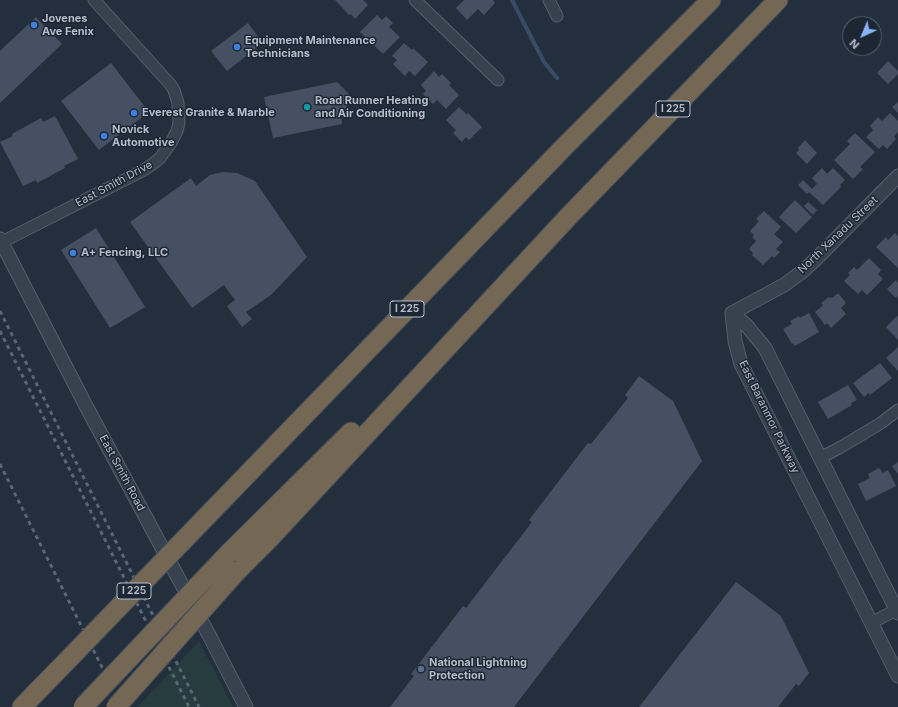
<!DOCTYPE html>
<html>
<head>
<meta charset="utf-8">
<style>
	body { margin:0 }
	#map { position:relative; width:898px; height:707px; overflow:hidden; background:#242f3e; font-family:Inter,sans-serif }
	canvas { display:block }
	.north { position:absolute; left:842px; top:16px; width:40px; height:40px; box-sizing:border-box; background:#1d2633; border:1px solid #59626f; border-radius:50%; rotate:224deg; font-size:11px; font-weight:700; line-height:16px; text-align:center; color:#b4bcc9 }
	.north::after { content:''; display:block; margin:auto; width:14px; height:18px; background:#8ab4f8; clip-path:polygon(50% 0,100% 100%,50% 72%,0 100%) }
</style>
</head>
<body>
<div id="map">
<canvas width="898" height="707"></canvas>
<div class="north">N</div>
</div>
<script>
const context = document.querySelector('canvas').getContext('2d');
context.lineJoin = 'round';
function fill(path, color) {
  context.fillStyle = color;
  context.fill(path, 'evenodd');
}
function shape(rows) {
  const path = new Path2D();
  for (const r of rows) {
    path.moveTo(r[0], r[1]);
    for (let i = 2; i < r.length; i += 2) path.lineTo(r[i], r[i + 1]);
  }
  return path;
}
function strokePath(path, color, width, dash) {
  context.strokeStyle = color;
  context.lineWidth = width;
  context.lineCap = dash ? 'butt' : 'round';
  context.setLineDash(dash || []);
  context.stroke(path);
}
function label(font, color, halo, rows, align = 'center') {
  context.font = font + ' Inter,sans-serif';
  context.lineWidth = 3;
  context.setLineDash([]);
  context.textBaseline = 'middle';
  context.strokeStyle = halo;
  context.fillStyle = color;
  for (const [text, x, y, turn = 0] of rows) {
    context.save();
    context.translate(x, y);
    context.rotate((+turn || 0) * Math.PI / 180);
    context.textAlign = isNaN(turn) ? turn : align;
    if (halo) context.strokeText(text, 0, 0);
    context.fillText(text, 0, 0);
    context.restore();
  }
}
fill(shape([
	[199,641,233,707,138,707]
]), '#263c3f');
strokePath(shape([
	[512,0,544,62,557,78]
]), '#394c67', 4);
fill(shape([
	[335,0,363,0,368,5,355,19,351,14,349,15],
	[464,0,493,0,495,3,484,15,478,9,467,20,456,8],
	[377,15,382,20,386,16,393,23,389,27,400,37,383,54,360,32],
	[36,17,62,44,0,103,0,51],
	[248,23,263,43,227,71,211,51],
	[404,43,412,50,413,48,428,62,415,76,409,71,405,76,393,64,397,60,392,56],
	[888,61,898,71,898,74,888,84,877,73],
	[111,63,149,112,99,150,61,101],
	[434,71,439,77,442,74,451,83,449,85,459,95,446,109,437,100,433,104,423,94,426,91,421,85],
	[337,82,354,99,341,114,342,124,273,138,264,97],
	[898,102,898,113,892,107],
	[459,107,467,115,468,113,482,127,469,140,466,137,462,142,453,133,456,130,446,120],
	[890,113,898,121,898,132,894,137,896,139,887,149,883,145,879,149,866,137,873,130,870,126,878,117,882,121],
	[55,116,78,159,64,166,65,168,37,183,36,180,23,186,0,142,13,136,12,134,41,118,43,122],
	[855,133,875,152,860,167,863,169,853,179,834,160,850,144,847,141],
	[805,140,817,153,807,164,796,153,799,150,798,148],
	[822,168,827,174,833,168,845,180,840,185,841,187,823,205,809,192,807,194,798,185,803,180,812,189,817,184,812,178],
	[223,172,237,173,255,181,307,257,271,295,246,312,252,319,242,327,227,306,235,300,224,285,192,308,130,222,191,178,196,186,210,175],
	[795,200,812,217,796,233,779,217],
	[808,202,817,210,813,215,804,206],
	[764,211,781,227,774,234,783,242,776,249,780,252,774,258,772,256,763,265,752,255,753,253,749,249,756,241,752,237,754,235,750,231,759,221,756,219],
	[96,228,145,307,110,328,61,250],
	[895,233,898,236,898,268,876,247,886,237,888,240],
	[869,258,881,270,878,274,883,279,867,295,862,290,858,294,844,281,850,275,848,273,854,267,857,270],
	[896,280,898,283,898,296,896,298,887,289],
	[838,293,846,303,841,308,846,314,831,328,827,323,825,325,815,312,823,305,821,303,829,297,830,298,832,297,832,298],
	[809,313,819,332,795,346,793,343,792,344,783,329,792,324,790,321,799,316,800,318],
	[897,316,898,317,898,340,886,327],
	[898,347,898,371,886,358],
	[880,363,892,378,870,395,869,393,864,397,853,383],
	[639,376,673,401,702,461,514,707,390,707,414,676,411,674,463,606,466,608,532,522,529,520,588,443,591,444,628,398,625,395],
	[848,385,857,400,851,403,852,405,828,419,818,402],
	[898,462,898,474,892,466],
	[879,468,883,473,888,470,896,486,866,501,858,484,870,478,868,474],
	[736,582,781,616,809,673,799,686,796,684,778,707,639,707]
]), '#455162');
const minor = shape([
	[415,0,498,80],
	[549,0,557,16],
	[2,242,144,170,154,163,160,158,171,143,177,131,179,123,178,103,174,90,170,84,94,0],
	[820,458,841,447,881,423,898,410],
	[871,623,898,609]
]);
const tertiary = shape([
	[0,239,86,406,210,637,246,707],
	[732,313,735,341,741,364,898,676],
	[732,313,747,326,765,348,898,613],
	[732,313,784,285,803,271,816,259,898,176]
]);
const motorway = shape([
	[207,516,565,146,711,0],
	[228,554,351,432],
	[237,571,269,539,568,217,778,0],
	[22,707,61,667]
]);
strokePath(minor, '#565f6c', 13);
strokePath(tertiary, '#565f6c', 15);
strokePath(motorway, '#434c59', 21);
strokePath(minor, '#38414e', 11);
strokePath(tertiary, '#38414e', 13);
strokePath(motorway, '#746855', 19);
strokePath(shape([
	[0,311,199,707],
	[0,331,189,707],
	[0,464,122,707]
]), '#5a6575', 3, [4, 4]);
const motorwayBridge = shape([
	[61,667,207,516],
	[83,707,228,554],
	[116,707,237,571]
]);
strokePath(motorwayBridge, '#434c59', 21, []);
strokePath(motorwayBridge, '#746855', 19);
for (const [x, y, r, color] of [
	[34,25,4,"#3f7fe0"],
	[237,47,4,"#3f7fe0"],
	[307,107,4,"#0f9aa8"],
	[134,113,4,"#3f7fe0"],
	[104,136,4,"#3f7fe0"],
	[73,253,4,"#3f7fe0"],
	[421,669,4,"#5c6f8a"]
]) {
  const dot = new Path2D();
  dot.arc(x, y, r, 0, 2 * Math.PI);
  context.fillStyle = color;
  context.fill(dot);
  strokePath(dot, '#1d2633', 1.5);
}
for (const [x, y, w] of [
	[673,109,34],
	[407,309,34],
	[134,591,34]
]) {
  const box = new Path2D();
  box.roundRect(x - w / 2, y - 8, w, 16, 3);
  context.fillStyle = '#1d2633';
  context.fill(box);
  strokePath(box, '#b4bcc9', 1);
}
label('bold 10px', '#b4bcc9', null, [
	["I 225",673,109],
	["I 225",407,309],
	["I 225",134,591]
]);
label('bold 11px', '#b4bcc9', '#1d2633', [
	["Jovenes",42,19],
	["Ave Fenix",42,32],
	["Equipment Maintenance",245,41],
	["Technicians",245,54],
	["Road Runner Heating",315,101],
	["and Air Conditioning",315,114],
	["Everest Granite & Marble",142,113],
	["Novick",112,130],
	["Automotive",112,143],
	["A+ Fencing, LLC",81,253],
	["National Lightning",429,663],
	["Protection",429,676]
], 'left');
label('11px', '#b4bcc9', '#1d2633', [
	["East Smith Drive",114,184,-28],
	["North Xanadu Street",838,235,-44],
	["East Baranmor Parkway",769,417,64],
	["East Smith Road",122,473,62]
]);
</script>
</body>
</html>
